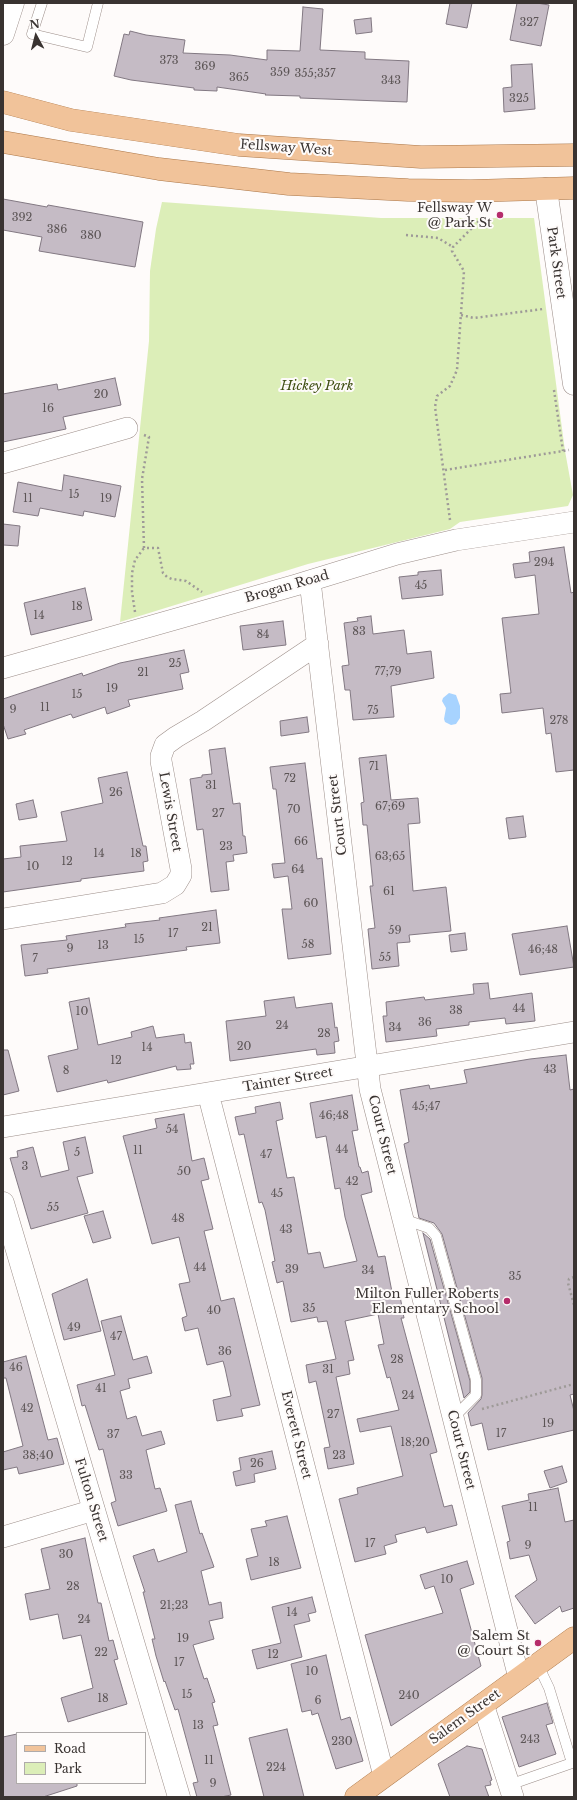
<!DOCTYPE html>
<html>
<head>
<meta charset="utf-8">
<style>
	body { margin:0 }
	#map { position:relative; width:577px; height:1800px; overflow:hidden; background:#fefbfa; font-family:"Libre Baskerville",serif }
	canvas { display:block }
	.frame { position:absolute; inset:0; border:4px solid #393331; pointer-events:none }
	.legend { position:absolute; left:16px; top:1732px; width:130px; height:52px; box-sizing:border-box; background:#fefbfa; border:1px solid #afabaa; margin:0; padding:5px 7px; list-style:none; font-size:12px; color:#393331 }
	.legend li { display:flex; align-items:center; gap:8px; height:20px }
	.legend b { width:20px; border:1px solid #afabaa }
	.north { position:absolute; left:16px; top:16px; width:40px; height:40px; -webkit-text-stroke:3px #fefbfa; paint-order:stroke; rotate:353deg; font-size:11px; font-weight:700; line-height:16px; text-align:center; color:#393331 }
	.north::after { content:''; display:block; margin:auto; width:14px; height:18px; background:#393331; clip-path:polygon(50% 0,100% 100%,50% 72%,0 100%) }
</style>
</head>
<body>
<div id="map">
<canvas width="577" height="1800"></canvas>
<div class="frame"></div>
<ul class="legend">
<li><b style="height:5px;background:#f1c39a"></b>Road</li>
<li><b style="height:11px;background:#dceeb8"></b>Park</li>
</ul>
<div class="north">N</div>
</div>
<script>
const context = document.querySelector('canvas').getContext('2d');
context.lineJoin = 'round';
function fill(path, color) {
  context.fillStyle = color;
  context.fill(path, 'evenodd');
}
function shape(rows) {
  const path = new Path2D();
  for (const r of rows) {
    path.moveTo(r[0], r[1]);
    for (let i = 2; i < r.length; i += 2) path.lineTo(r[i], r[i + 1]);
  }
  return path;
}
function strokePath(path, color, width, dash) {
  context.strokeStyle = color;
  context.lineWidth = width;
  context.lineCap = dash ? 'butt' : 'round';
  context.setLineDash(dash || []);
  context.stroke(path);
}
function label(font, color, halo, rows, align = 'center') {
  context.font = font + ' "Libre Baskerville",serif';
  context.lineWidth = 4;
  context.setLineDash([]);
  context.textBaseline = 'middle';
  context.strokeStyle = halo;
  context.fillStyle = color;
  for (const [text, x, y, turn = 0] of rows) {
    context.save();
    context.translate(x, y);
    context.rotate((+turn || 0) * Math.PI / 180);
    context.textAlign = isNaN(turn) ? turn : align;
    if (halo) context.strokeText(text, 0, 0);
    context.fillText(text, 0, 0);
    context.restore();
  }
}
fill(shape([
	[162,202,381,218,534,218,565,451,573,495,568,506,460,522,450,529,308,564,120,622,149,341,150,271,156,229]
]), '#dceeb8');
fill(shape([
	[449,693,456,695,460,706,460,718,456,724,451,725,445,722,444,719,446,708,442,701,443,698]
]), '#a7d3ff');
const building = shape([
	[450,3,472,3,467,28,446,24,450,3],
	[517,3,537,3,549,5,541,46,510,40,517,3],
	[303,7,323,9,320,50,365,52,365,59,409,61,407,102,300,98,300,96,265,95,266,94,217,87,217,91,194,90,194,88,131,80,114,76,124,34,129,35,130,31,146,35,185,40,183,53,230,55,267,60,267,50,300,51,303,7],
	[371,18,372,32,356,34,354,20,371,18],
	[532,64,535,109,504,112,503,88,512,87,511,65,532,64],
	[3,199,47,207,48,205,143,222,135,267,39,251,42,237,3,230,3,199],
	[115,378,121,405,63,417,66,429,3,442,3,394,57,384,58,390,115,378],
	[64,475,121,486,115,517,84,511,83,516,40,508,38,516,13,512,18,482,62,491,64,475],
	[3,524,20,526,18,546,3,545,3,524],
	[564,547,571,593,574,592,574,770,556,772,551,733,546,734,543,708,502,713,500,694,511,693,502,618,539,614,535,575,515,578,513,564,530,562,529,552,564,547],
	[441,570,443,595,402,599,399,577,418,575,418,572,441,570],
	[85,588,92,620,31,635,24,603,85,588],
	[371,616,373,634,404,630,407,654,431,651,434,678,391,686,394,717,353,720,350,690,345,690,342,666,349,665,344,623,358,621,357,618,371,616],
	[283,621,286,645,243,650,240,626,283,621],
	[184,650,189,672,180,674,183,689,128,700,130,706,107,714,105,707,73,718,71,714,24,730,26,734,8,739,3,724,3,699,82,673,83,676,120,663,184,650],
	[307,717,309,732,281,736,280,721,307,717],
	[225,748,233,804,240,803,243,836,245,836,247,853,233,855,234,861,226,862,229,890,211,892,203,829,197,830,190,779,202,777,202,775,212,774,209,750,225,748],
	[386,755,391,800,418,798,420,823,408,824,413,891,446,887,451,931,409,935,410,942,397,943,399,966,372,969,368,929,375,928,370,886,373,886,367,825,363,825,361,803,364,802,359,758,386,755],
	[305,763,317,859,322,858,331,954,288,959,282,909,292,909,288,876,274,878,272,864,285,863,276,789,273,789,270,767,305,763],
	[127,772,143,846,146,846,148,861,143,862,144,871,81,879,81,881,3,892,3,859,21,857,20,846,67,841,61,812,103,803,98,778,127,772],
	[33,800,37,817,19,820,16,804,33,800],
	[523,816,526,837,509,839,506,818,523,816],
	[216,910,220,943,186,947,187,950,47,969,48,973,25,976,21,945,67,940,66,936,126,927,125,924,160,920,159,918,216,910],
	[567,926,574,967,520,975,512,934,567,926],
	[465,933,467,950,451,952,449,935,465,933],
	[488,983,490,999,532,993,535,1021,506,1024,505,1018,469,1022,469,1025,436,1029,437,1036,386,1042,383,1016,387,1016,386,1002,424,997,425,1000,474,994,473,984,488,983],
	[294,997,296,1008,332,1003,335,1028,337,1027,339,1041,334,1042,335,1053,317,1055,316,1049,230,1061,226,1021,266,1016,264,1001,294,997],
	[89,998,98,1045,132,1037,131,1032,153,1026,156,1038,184,1034,185,1043,191,1042,194,1064,190,1064,191,1069,177,1070,176,1066,108,1083,107,1080,57,1092,48,1056,78,1049,69,1002,89,998],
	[3,1050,8,1050,19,1091,3,1095,3,1050],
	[566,1055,570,1090,574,1089,574,1394,570,1395,574,1411,574,1430,488,1450,482,1423,471,1426,468,1413,481,1399,482,1395,482,1378,442,1234,434,1223,419,1218,404,1144,409,1142,400,1090,429,1085,430,1089,467,1083,464,1070,530,1059,566,1055],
	[352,1095,358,1130,352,1131,359,1167,360,1167,362,1173,368,1171,372,1192,361,1195,378,1257,385,1256,393,1297,400,1296,404,1318,401,1318,437,1452,430,1454,444,1507,452,1505,457,1525,427,1533,425,1527,395,1535,397,1542,384,1546,386,1554,355,1562,339,1499,358,1494,357,1488,403,1476,391,1426,360,1432,357,1419,399,1410,390,1377,387,1378,378,1345,384,1344,378,1314,345,1321,354,1360,348,1361,350,1374,336,1377,354,1464,328,1469,324,1448,330,1447,316,1381,309,1383,306,1365,336,1359,327,1321,318,1322,317,1317,291,1322,283,1281,277,1283,272,1262,275,1261,265,1210,262,1202,259,1203,244,1134,239,1135,235,1117,256,1113,255,1107,280,1102,283,1119,276,1121,287,1178,294,1177,308,1254,320,1252,324,1268,357,1261,345,1217,340,1188,335,1189,326,1136,316,1138,310,1103,352,1095],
	[184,1114,192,1161,204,1158,209,1179,201,1181,213,1229,204,1231,221,1301,234,1298,260,1405,241,1409,243,1416,217,1421,213,1400,231,1396,225,1368,223,1361,207,1365,198,1328,185,1331,182,1318,187,1316,179,1284,190,1282,179,1237,152,1244,123,1136,157,1128,155,1119,184,1114],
	[85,1137,93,1173,77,1177,88,1213,31,1229,10,1158,18,1157,17,1151,33,1147,41,1177,69,1170,63,1142,85,1137],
	[103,1211,111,1238,93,1243,84,1216,103,1211],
	[423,1233,430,1239,470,1381,470,1392,464,1398,423,1233],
	[87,1279,101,1331,64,1340,52,1294,87,1279],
	[121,1316,133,1360,147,1356,152,1373,128,1379,130,1388,120,1391,127,1419,136,1416,142,1436,161,1431,165,1444,146,1450,155,1489,160,1488,167,1511,118,1526,111,1503,116,1501,103,1449,99,1450,85,1405,82,1406,77,1385,115,1375,101,1321,121,1316],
	[26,1356,48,1440,57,1438,64,1464,19,1474,17,1467,3,1470,3,1452,23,1446,6,1378,3,1378,3,1362,26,1356],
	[272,1451,276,1469,254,1474,255,1482,236,1486,233,1472,241,1470,239,1458,272,1451],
	[562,1466,567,1482,550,1488,544,1471,562,1466],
	[558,1488,565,1522,574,1520,574,1608,562,1612,560,1606,535,1624,515,1596,537,1580,529,1555,510,1559,507,1542,510,1541,502,1506,529,1500,528,1494,558,1488],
	[191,1501,200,1534,202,1533,214,1567,201,1571,209,1605,221,1602,223,1618,209,1621,214,1639,193,1645,204,1679,207,1678,215,1702,212,1703,218,1725,213,1726,231,1795,221,1797,197,1797,193,1783,198,1782,178,1709,175,1710,165,1681,164,1682,156,1656,152,1639,155,1639,143,1592,145,1592,133,1556,154,1549,158,1562,187,1552,175,1505,191,1501],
	[287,1516,301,1568,251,1580,246,1559,258,1556,251,1529,267,1526,265,1521,287,1516],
	[85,1538,98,1603,101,1603,109,1641,113,1640,118,1659,114,1660,127,1704,68,1722,61,1698,93,1688,81,1635,63,1639,58,1614,30,1620,25,1594,50,1589,41,1549,85,1538],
	[467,1561,474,1584,460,1589,481,1666,391,1726,365,1635,443,1613,434,1586,425,1589,420,1575,467,1561],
	[312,1597,316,1612,308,1614,310,1621,294,1625,302,1657,257,1669,252,1650,281,1643,272,1607,312,1597],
	[326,1655,341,1720,350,1717,363,1761,336,1769,318,1713,312,1715,311,1710,302,1712,291,1664,326,1655],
	[547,1703,553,1723,546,1725,556,1754,519,1767,502,1717,547,1703],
	[287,1729,304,1797,264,1797,249,1738,287,1729],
	[17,1734,17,1783,77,1783,77,1786,43,1797,3,1797,3,1737,17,1734],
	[467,1746,482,1749,492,1780,490,1781,491,1785,485,1786,489,1797,450,1797,438,1764,467,1746]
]);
fill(building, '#c5bbc5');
strokePath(building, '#827882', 1);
const service = shape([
	[42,3,32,34,87,47,98,3],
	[403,1219,429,1228,436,1236,476,1380,476,1395,453,1418],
	[509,1785,572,1763,549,1688,538,1665]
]);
const minor = shape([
	[3,463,127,428],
	[310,581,370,1089,519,1678],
	[3,668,296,585,397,554,456,540,574,522],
	[3,919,162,893,175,885,181,875,181,869,161,761,161,756,165,745,176,737,203,721,318,644],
	[208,1093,384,1776],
	[3,1127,574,1032],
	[3,1537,94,1510],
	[483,1704,513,1797]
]);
const tertiary = shape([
	[3,34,13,3],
	[546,189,574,384],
	[3,1203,179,1797]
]);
const primary = shape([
	[3,102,71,120,239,145,421,157,574,155],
	[3,142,159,169,289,184,408,190,471,191,574,188],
	[356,1797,574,1638]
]);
strokePath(service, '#9c8e89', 11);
strokePath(minor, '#9c8e89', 22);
strokePath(tertiary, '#9c8e89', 23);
strokePath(primary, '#ab7749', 23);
strokePath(shape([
	[406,235,438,238,453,247],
	[461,315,474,318,543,309],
	[554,390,563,451],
	[144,435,149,437,142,479,144,548,158,548,163,573,167,577,172,579,186,581,202,592],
	[445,470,569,450],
	[450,520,435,407,437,396,450,386,457,370,464,271,452,251,453,247,479,221],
	[135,612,132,592,132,573,135,560,144,548],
	[574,1277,569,1279,568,1283,574,1305],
	[482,1409,574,1384]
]), '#9e9a98', 2.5, [2, 3]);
strokePath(service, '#fff', 10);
strokePath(minor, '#fff', 21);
strokePath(tertiary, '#fff', 22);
strokePath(primary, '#f1c39a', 22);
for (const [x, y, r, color] of [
	[500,215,4,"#b52c6b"],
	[507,1301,4,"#b52c6b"],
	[538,1643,4,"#b52c6b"]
]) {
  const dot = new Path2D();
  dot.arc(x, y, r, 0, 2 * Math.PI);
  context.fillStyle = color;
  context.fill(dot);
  strokePath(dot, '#fefbfa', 1.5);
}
label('11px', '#5c5556', null, [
	["327",529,23],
	["373",169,61],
	["369",205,67],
	["359",280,73],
	["355;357",315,74],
	["365",239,78],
	["343",391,81],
	["325",519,99],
	["392",22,218],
	["386",57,230],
	["380",91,236],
	["20",101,395],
	["16",48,409],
	["15",74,495],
	["11",28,499],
	["19",106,499],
	["294",544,563],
	["45",421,586],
	["18",77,607],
	["14",39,616],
	["83",359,632],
	["84",263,635],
	["25",175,664],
	["77;79",388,672],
	["21",143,673],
	["19",112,689],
	["15",77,695],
	["11",45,708],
	["9",13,710],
	["75",373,711],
	["278",559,721],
	["71",374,767],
	["72",290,779],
	["31",211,786],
	["26",116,793],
	["67;69",390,807],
	["70",294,810],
	["27",218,814],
	["66",301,842],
	["23",226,847],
	["14",99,854],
	["18",136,854],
	["63;65",390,857],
	["12",67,862],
	["10",33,867],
	["64",298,870],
	["61",389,892],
	["60",311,904],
	["21",207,928],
	["59",395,931],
	["17",173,934],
	["15",139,940],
	["58",308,945],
	["13",103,946],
	["9",70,949],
	["46;48",543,950],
	["55",385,958],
	["7",35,959],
	["44",519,1009],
	["38",456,1011],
	["10",82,1012],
	["36",425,1023],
	["24",282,1026],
	["34",395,1028],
	["28",324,1034],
	["20",244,1047],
	["14",147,1048],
	["12",116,1061],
	["43",550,1070],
	["8",66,1071],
	["45;47",426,1107],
	["46;48",334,1116],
	["54",172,1130],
	["44",342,1150],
	["11",138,1151],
	["5",77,1153],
	["47",266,1155],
	["3",25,1167],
	["50",184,1172],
	["42",352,1182],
	["45",277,1194],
	["55",53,1208],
	["48",178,1219],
	["43",286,1230],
	["44",200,1268],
	["39",292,1270],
	["34",368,1271],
	["35",515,1277],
	["35",309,1309],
	["40",214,1311],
	["49",74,1328],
	["47",116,1337],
	["36",225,1352],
	["28",397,1360],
	["46",16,1368],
	["31",328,1370],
	["41",101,1389],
	["24",408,1396],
	["42",27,1409],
	["27",333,1415],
	["19",548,1424],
	["17",501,1434],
	["37",113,1435],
	["18;20",415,1443],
	["38;40",38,1456],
	["23",339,1456],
	["26",257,1464],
	["33",126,1476],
	["11",533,1508],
	["17",370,1544],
	["9",528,1546],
	["30",66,1555],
	["18",274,1563],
	["10",447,1580],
	["28",73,1587],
	["21;23",174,1606],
	["14",292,1613],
	["24",84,1620],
	["19",183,1639],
	["22",101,1653],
	["12",273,1655],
	["17",179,1663],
	["10",312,1672],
	["15",187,1695],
	["240",409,1696],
	["18",103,1699],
	["6",318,1701],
	["13",198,1726],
	["243",530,1740],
	["230",342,1742],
	["11",209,1761],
	["224",276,1768],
	["9",213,1784]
]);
label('13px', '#393331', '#fefbfa', [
	["Fellsway West",286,148,4],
	["Park Street",556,263,82],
	["Brogan Road",287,587,-16],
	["Lewis Street",170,812,80],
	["Court Street",338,815,-97],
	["Tainter Street",288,1080,-10],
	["Court Street",382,1135,76],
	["Everett Street",296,1435,76],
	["Court Street",461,1450,76],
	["Fulton Street",91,1500,73],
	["Salem Street",465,1717,-36]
]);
label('13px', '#393331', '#fefbfa', [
	["Fellsway W",492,208],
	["@ Park St",492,223],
	["Milton Fuller Roberts",499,1294],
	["Elementary School",499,1309],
	["Salem St",530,1636],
	["@ Court St",530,1651]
], 'right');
label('italic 13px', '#405014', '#fefbfa', [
	["Hickey Park",317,386]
]);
</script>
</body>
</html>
